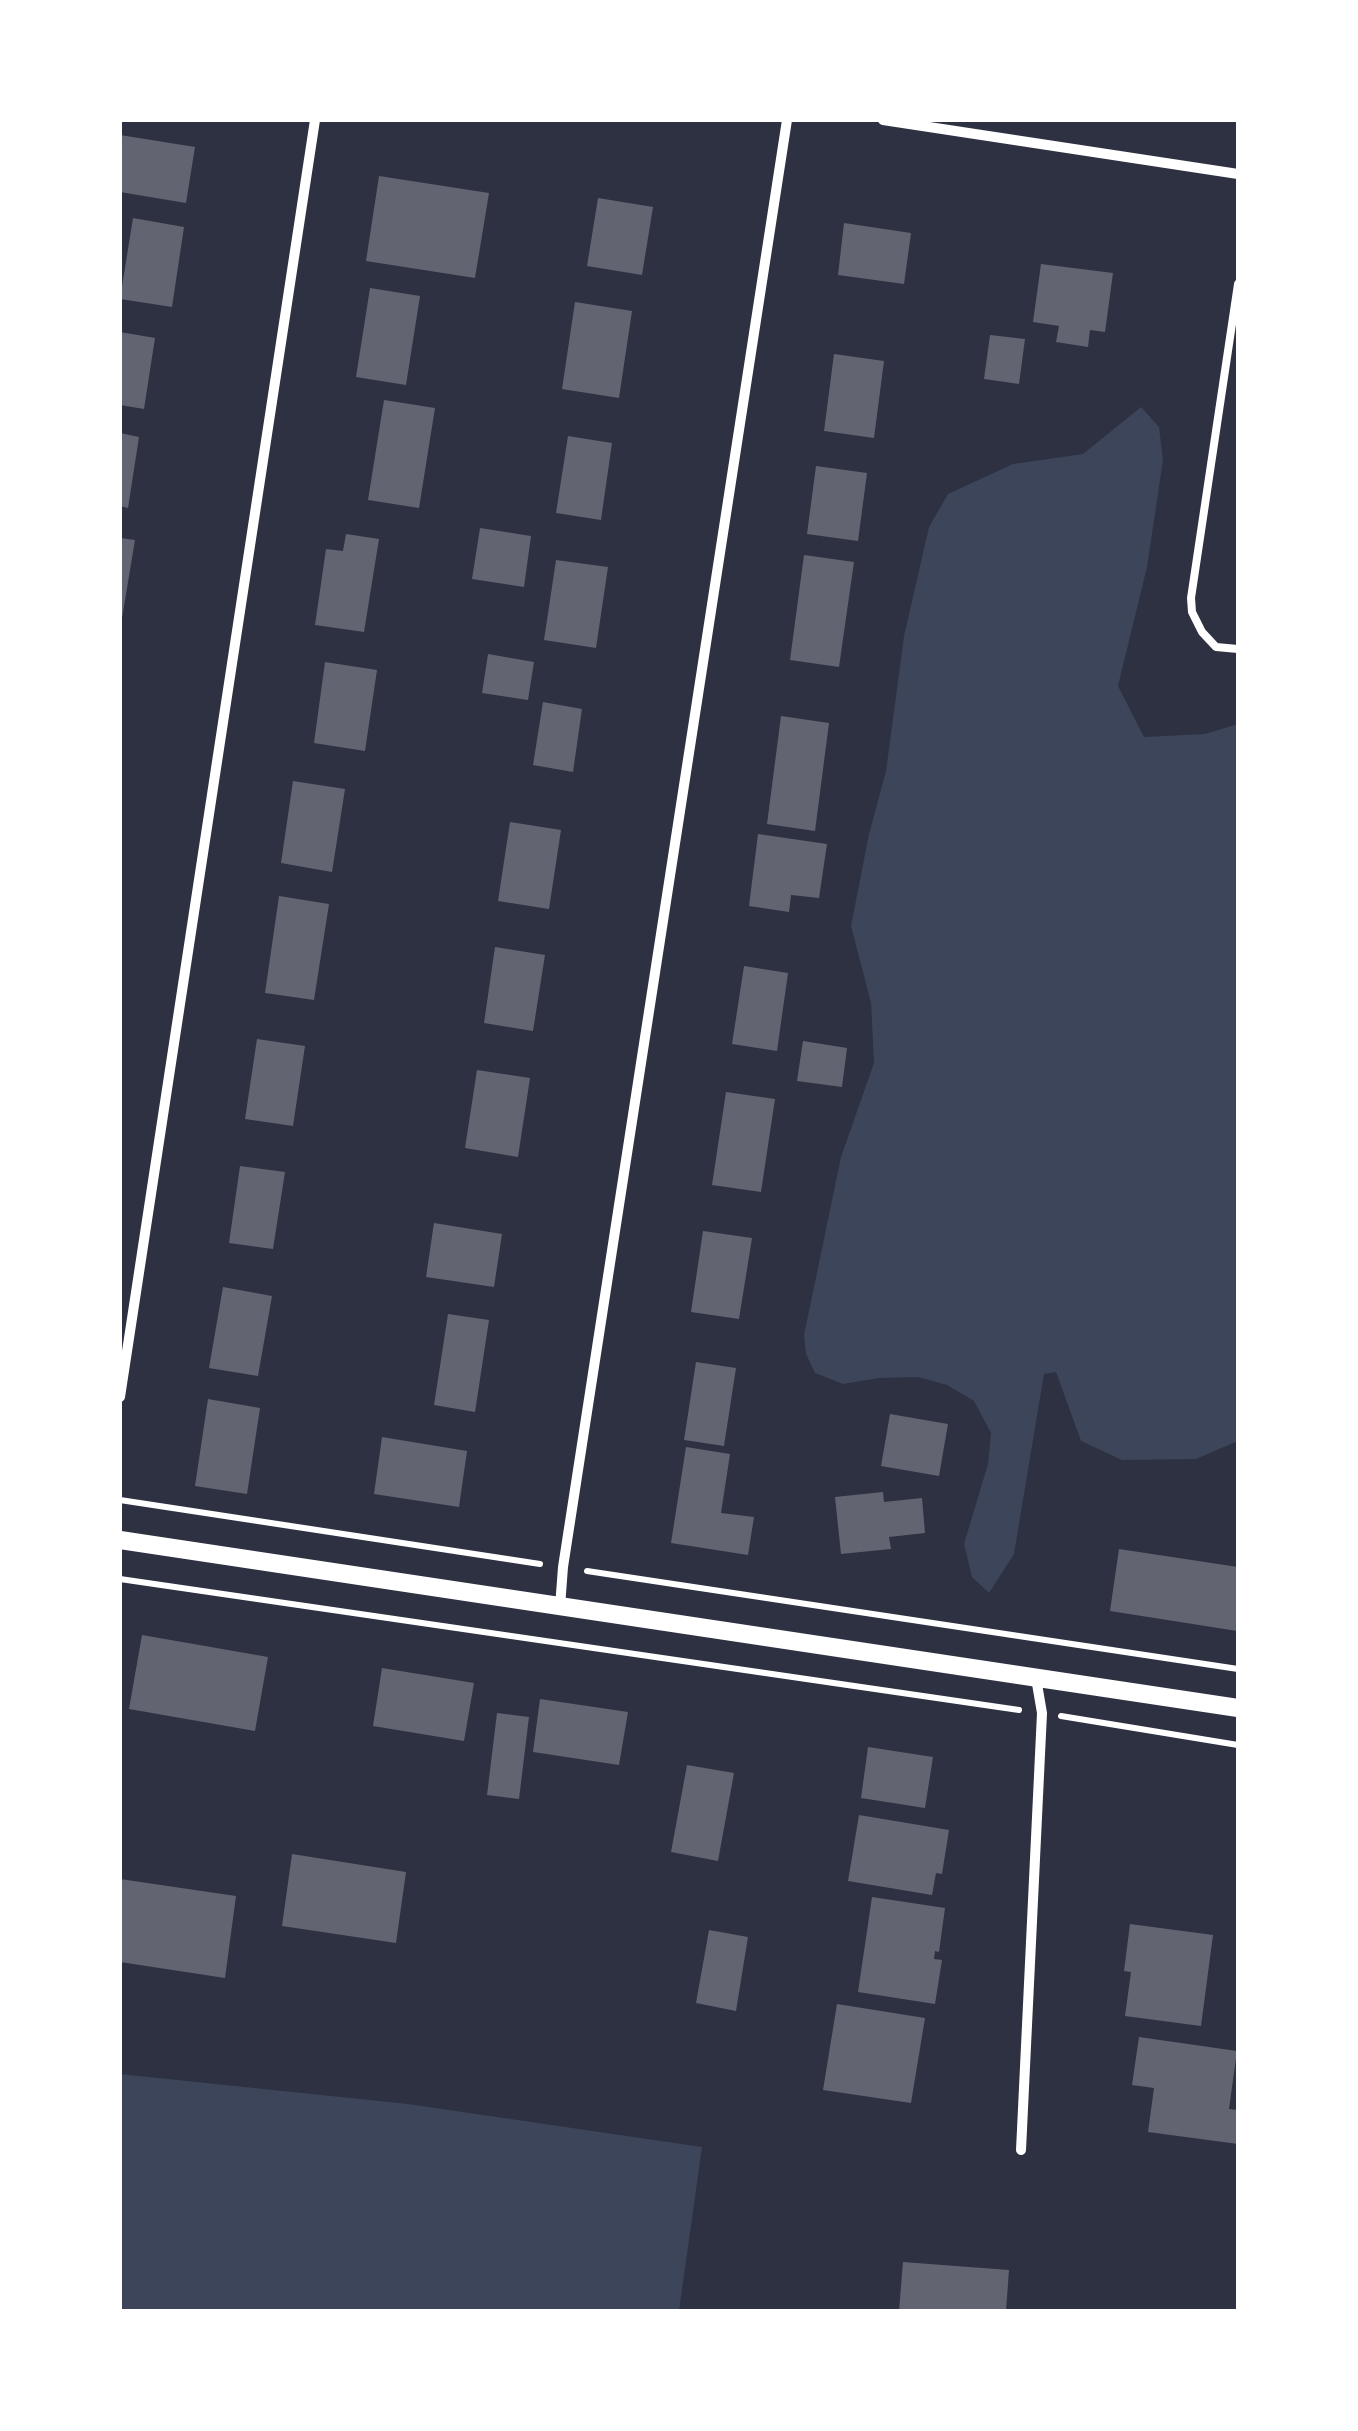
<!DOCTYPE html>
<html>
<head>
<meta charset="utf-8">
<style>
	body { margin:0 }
	#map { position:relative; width:1358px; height:2431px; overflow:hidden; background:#2d3142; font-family:"Sofia Sans Condensed",sans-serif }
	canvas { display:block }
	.frame { position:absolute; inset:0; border:122px solid #fff; pointer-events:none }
</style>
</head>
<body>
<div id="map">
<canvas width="1358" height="2431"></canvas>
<div class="frame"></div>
</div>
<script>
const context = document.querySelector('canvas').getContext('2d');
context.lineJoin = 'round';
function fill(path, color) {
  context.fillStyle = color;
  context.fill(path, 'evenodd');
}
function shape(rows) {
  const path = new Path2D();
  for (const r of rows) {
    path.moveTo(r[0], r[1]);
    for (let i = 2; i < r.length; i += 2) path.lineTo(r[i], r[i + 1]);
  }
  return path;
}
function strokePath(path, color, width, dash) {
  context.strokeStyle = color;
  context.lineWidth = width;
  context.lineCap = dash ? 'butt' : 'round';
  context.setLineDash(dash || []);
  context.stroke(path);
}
fill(shape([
	[1141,407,1159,427,1163,460,1147,567,1118,686,1144,737,1205,734,1238,724,1238,1441,1196,1459,1122,1460,1081,1441,1056,1372,1044,1374,1014,1554,989,1593,972,1577,964,1544,988,1464,991,1433,974,1401,947,1385,918,1377,879,1378,843,1384,815,1373,806,1354,804,1335,841,1157,874,1063,871,1003,851,926,869,834,886,771,904,636,929,527,948,494,1013,464,1083,454],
	[120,2074,408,2104,702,2147,679,2311,120,2311]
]), '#3c4559');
fill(shape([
	[120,135,195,147,186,203,120,192],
	[379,176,489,193,475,278,366,261],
	[598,198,653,207,642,275,587,266],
	[133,218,184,227,172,307,120,299],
	[844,223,911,233,904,284,838,275],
	[1041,264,1113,273,1105,332,1090,330,1088,347,1056,342,1059,326,1033,322],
	[370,288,420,296,406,385,356,377],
	[575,302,632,311,619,398,562,389],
	[120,332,155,338,144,409,120,405],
	[990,335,1025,339,1019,384,984,379],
	[834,354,884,361,874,438,824,431],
	[384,400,435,408,419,508,368,500],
	[120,433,139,437,128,508,120,506],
	[568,436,612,443,601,520,556,513],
	[816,466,867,473,858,541,807,534],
	[480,528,531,536,524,587,472,579],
	[346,534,379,539,364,632,315,625,326,549,343,551],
	[120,538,135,540,122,618,120,618],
	[804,555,854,562,839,667,790,660],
	[556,560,608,567,596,648,544,640],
	[488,654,534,662,528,700,482,693],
	[325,662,377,670,365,751,314,743],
	[543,702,582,709,573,772,533,765],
	[781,716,829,723,815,831,767,824],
	[293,781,345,789,332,872,281,863],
	[510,822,561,830,549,909,498,901],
	[758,834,827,844,819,898,791,895,789,912,749,906],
	[279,896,329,904,314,1000,265,993],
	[495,947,545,955,533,1031,484,1023],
	[744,966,788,973,777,1051,732,1044],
	[257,1039,305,1046,293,1126,245,1119],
	[803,1041,847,1048,842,1087,797,1081],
	[477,1070,530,1078,518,1157,465,1148],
	[726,1092,775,1099,761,1192,712,1185],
	[240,1166,285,1172,273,1249,229,1243],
	[434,1223,502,1234,494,1287,426,1277],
	[703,1231,752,1238,739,1319,691,1312],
	[223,1287,272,1296,258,1376,209,1368],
	[448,1314,489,1320,475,1412,434,1405],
	[696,1362,736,1368,724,1446,684,1440],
	[208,1399,260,1408,247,1494,195,1486],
	[890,1414,948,1424,939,1476,881,1466],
	[382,1437,467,1451,459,1507,374,1494],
	[686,1447,730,1454,721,1513,754,1517,748,1555,671,1543],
	[883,1492,884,1502,922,1498,925,1533,889,1537,891,1549,841,1554,835,1497],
	[1119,1549,1238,1567,1237,1631,1110,1611],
	[142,1635,268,1657,255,1731,129,1709],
	[382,1668,474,1683,464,1741,373,1726],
	[540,1699,628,1712,619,1765,533,1752],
	[497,1713,529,1717,519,1799,487,1795],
	[868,1747,933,1757,925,1808,861,1798],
	[687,1765,734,1773,718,1861,671,1852],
	[859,1815,949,1830,942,1874,936,1873,932,1895,848,1881],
	[292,1854,406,1872,396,1943,282,1926],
	[120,1879,236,1896,225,1978,120,1962],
	[872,1897,945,1908,939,1952,935,1951,934,1959,942,1960,935,2004,858,1992],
	[1130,1924,1213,1935,1201,2026,1125,2016,1131,1972,1124,1971],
	[709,1930,748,1937,736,2011,696,2003],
	[837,2004,925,2018,911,2103,823,2090],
	[1139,2037,1237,2051,1229,2109,1238,2110,1238,2144,1148,2132,1154,2088,1132,2085],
	[903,2262,1009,2270,1006,2311,899,2311]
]), '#626471');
strokePath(shape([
	[120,1500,540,1564],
	[587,1571,1238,1669],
	[120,1579,1019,1710],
	[1061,1716,1238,1745]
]), '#fff', 6);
strokePath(shape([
	[1238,284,1191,598,1192,612,1202,632,1216,647,1238,649]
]), '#fff', 8);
strokePath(shape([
	[883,120,1238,174],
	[120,1397,315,120],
	[560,1607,563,1567,787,120],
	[1021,2150,1042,1713,1036,1678]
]), '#fff', 10);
strokePath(shape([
	[120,1540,1238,1708]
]), '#fff', 18);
</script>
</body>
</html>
